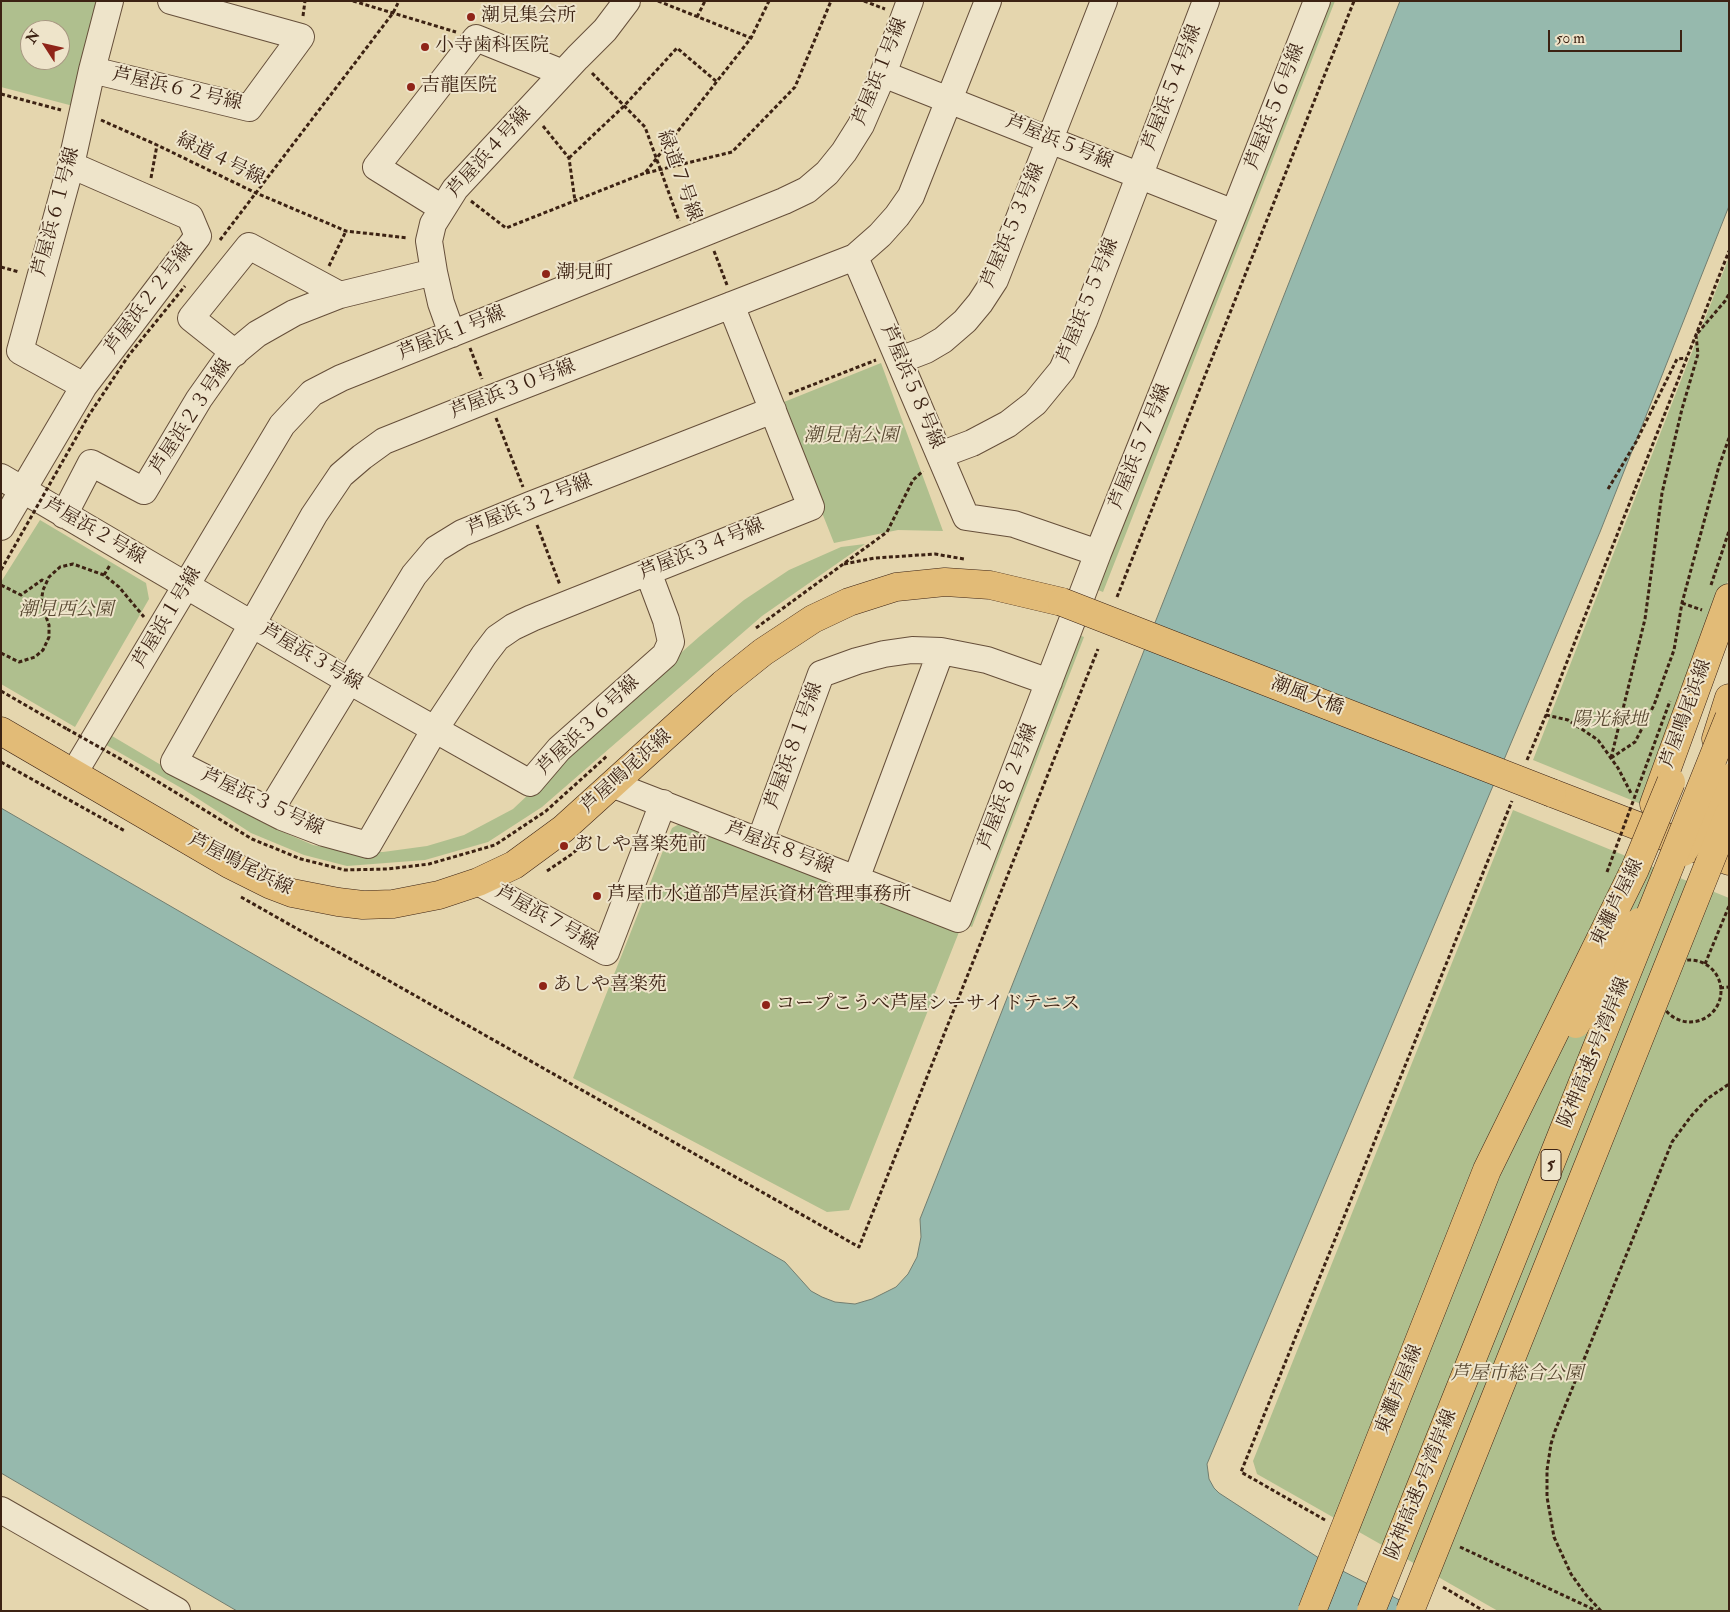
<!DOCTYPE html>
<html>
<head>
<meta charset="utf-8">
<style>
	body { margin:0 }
	#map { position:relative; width:1730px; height:1612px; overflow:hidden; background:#e5d6ae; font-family:"IM FELL Double Pica",serif }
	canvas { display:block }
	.frame { position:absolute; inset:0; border:2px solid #3c2213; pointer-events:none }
	.north { position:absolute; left:20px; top:20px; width:50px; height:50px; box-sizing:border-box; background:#eee4ca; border:1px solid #a79681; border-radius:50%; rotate:305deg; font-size:14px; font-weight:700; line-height:20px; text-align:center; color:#3c2213 }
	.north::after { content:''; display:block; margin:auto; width:18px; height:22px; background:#8f2418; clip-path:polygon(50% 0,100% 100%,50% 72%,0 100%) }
	.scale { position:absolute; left:1548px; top:30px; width:134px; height:22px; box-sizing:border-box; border:2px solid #3c2213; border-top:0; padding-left:6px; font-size:15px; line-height:18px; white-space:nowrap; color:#3c2213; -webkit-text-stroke:4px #eee4ca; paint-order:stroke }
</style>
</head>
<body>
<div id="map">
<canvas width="1730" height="1612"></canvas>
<div class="frame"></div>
<div class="north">N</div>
<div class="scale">50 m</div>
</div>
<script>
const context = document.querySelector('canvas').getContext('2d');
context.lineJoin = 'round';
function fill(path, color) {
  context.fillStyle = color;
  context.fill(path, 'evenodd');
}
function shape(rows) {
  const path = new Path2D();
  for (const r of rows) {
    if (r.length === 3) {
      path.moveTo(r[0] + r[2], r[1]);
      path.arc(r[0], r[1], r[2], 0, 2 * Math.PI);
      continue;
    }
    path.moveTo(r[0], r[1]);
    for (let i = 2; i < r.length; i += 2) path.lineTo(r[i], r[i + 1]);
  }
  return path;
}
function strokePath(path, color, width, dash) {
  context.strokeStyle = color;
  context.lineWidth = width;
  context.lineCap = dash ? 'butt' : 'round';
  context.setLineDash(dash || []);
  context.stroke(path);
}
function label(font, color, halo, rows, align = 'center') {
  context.font = font + ' "IM FELL Double Pica","Noto Serif JP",serif';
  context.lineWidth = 4;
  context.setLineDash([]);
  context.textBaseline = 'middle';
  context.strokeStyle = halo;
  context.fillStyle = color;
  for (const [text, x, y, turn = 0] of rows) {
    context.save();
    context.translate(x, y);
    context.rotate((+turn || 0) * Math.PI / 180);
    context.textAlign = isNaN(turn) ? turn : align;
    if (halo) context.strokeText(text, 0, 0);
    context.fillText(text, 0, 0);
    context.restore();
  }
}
fill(shape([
	[1,1,103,1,77,107,1,87],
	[30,30,60,30,60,60,30,60],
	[1325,1,1335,1,1103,592,1093,588],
	[1729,257,1729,578,1641,804,1533,760],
	[881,363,943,531,898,530,834,543,779,404],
	[40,520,146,583,149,599,75,727,1,684,1,582],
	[865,544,762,616,542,807,488,842,425,860,347,866,304,855,251,833,183,789,101,742,107,733,210,794,269,826,313,845,352,852,383,852,427,846,464,835,513,809,649,681,700,636,744,600,789,570,841,547],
	[1074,633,1084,637,972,927,962,923],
	[1513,810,1729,898,1729,1611,1498,1611,1257,1474,1253,1461],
	[683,822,959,932,849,1210,827,1212,573,1078,672,828]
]), '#afbf8e');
const water = shape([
	[1400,1,1729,1,1729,206,1600,532,1207,1464,1209,1479,1214,1488,1219,1493,1325,1562,1421,1611,237,1611,1,1473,1,808,785,1262,811,1291,822,1297,835,1302,855,1304,872,1299,896,1287,908,1274,917,1257,921,1237,920,1219,1400,1]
]);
fill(water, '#96b9ad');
strokePath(water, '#727d6f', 1);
const minor = shape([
	[92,70,249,108,301,37,171,1],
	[883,74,1234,213],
	[442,208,376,167,476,38,563,73],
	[855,257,966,517,1014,524,1098,553,1234,213,1317,1],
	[731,305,811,507,532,618,513,627,497,638,484,655,435,729,368,845,324,833,282,817,174,762,314,515,341,475,362,457,384,441,489,399,855,257,880,235,897,216,911,196,988,1],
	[452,334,441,303,434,272,429,241,433,224,455,189,577,58,605,30,627,1],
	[235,353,191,318,249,246,340,295],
	[900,360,926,350,943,340,965,321,980,303,995,280,1104,1],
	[84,386,20,351,71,165,92,70,110,1],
	[940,455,972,443,1008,424,1035,403,1062,370,1084,321,1206,1],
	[1,477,349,681,530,783,559,749,665,655,671,642,666,620,648,572],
	[64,515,91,463,144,491,199,399,228,358,257,334,294,313,340,295,434,272],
	[1,527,84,386,198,236,190,217,71,165],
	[74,773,282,425,312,393,341,378,687,240,784,201,807,190,827,173,844,152,861,125,883,74,910,1],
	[614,785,856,879,941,651],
	[270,811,414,575,436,549,462,533,530,505,773,410],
	[760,841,821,674,857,661,884,654,912,650,941,651,987,660,1049,682],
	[856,879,958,919,1098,553],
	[478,882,606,952,663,803],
	[1,1510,177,1611]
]);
const major = shape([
	[1,731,229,864,271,885,292,893,338,902,363,905,393,904,439,895,478,882,514,865,563,829,723,684,763,652,813,619,849,602,896,587,945,582,990,585,1062,602],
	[1552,793,1729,861],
	[1654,804,1729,598]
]);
const highway = shape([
	[1716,739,1729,698]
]);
strokePath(minor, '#664f3a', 28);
strokePath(major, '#3c2213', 29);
strokePath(highway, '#3c2213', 29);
strokePath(shape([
	[353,1,456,32],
	[658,1,751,38],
	[864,1,885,9],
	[303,16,305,1],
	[697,17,705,1],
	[592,73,645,127,679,221],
	[1,94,61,110],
	[101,120,157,145,256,193,346,231,408,238],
	[543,126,569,158,575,201],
	[569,158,624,106,677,48,717,82],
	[646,173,732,152,795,87,831,1],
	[151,178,157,145],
	[471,201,506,228,645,173,751,38,769,1],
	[220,240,393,13,399,1],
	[714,251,727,285],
	[329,266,346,231],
	[1,267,19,272],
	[470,348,482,379],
	[789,394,876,360],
	[496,418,523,487],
	[1608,489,1636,442,1677,359,1687,358],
	[537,525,560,585],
	[844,564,875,558,935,554,964,559],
	[104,575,110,565],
	[1,585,21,595,42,580,46,582],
	[1711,585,1729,531],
	[1117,597,1354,1],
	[1682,603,1702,610],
	[756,628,887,532,913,480,923,471],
	[1,653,19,662,35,657,43,650,49,637,49,625,41,603,43,590,49,577,60,567,73,564,104,575,119,587,144,617],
	[1,691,67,729],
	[1546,715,1568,720,1598,740,1618,768,1632,795],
	[1611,758,1645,619,1662,493,1682,409,1698,354,1696,335,1725,301,1729,294],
	[1611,758,1635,742,1654,705,1674,650,1682,603,1719,466,1729,438],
	[1527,760,1546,715,1729,251],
	[124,761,252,839,301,859,345,870,387,869,429,864,495,845,546,811,607,756],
	[1,762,125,831],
	[547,871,572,854,591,837],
	[241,897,859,1247,1098,649],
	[1690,991,31],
	[1705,964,1729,906],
	[1720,988,1729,987],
	[1325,1520,1241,1472,1512,801],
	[1460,1547,1597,1611],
	[1443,1587,1484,1611],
	[1601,1611,1586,1595,1571,1574,1554,1537,1547,1497,1547,1470,1551,1444,1555,1431,1672,1142,1692,1115,1707,1099,1729,1084]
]), '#3c2213', 3, [4, 2.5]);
strokePath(minor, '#eee4ca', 26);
strokePath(major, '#e2bb77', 28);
strokePath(highway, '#e2bb77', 28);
const majorBridge = shape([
	[1062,602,1552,793],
	[1683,852,1729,778],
	[1576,1024,1639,922],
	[1312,1611,1487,1170,1635,869,1671,782]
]);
const highwayBridge = shape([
	[1371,1611,1729,718],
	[1410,1611,1729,814]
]);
strokePath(majorBridge, '#3c2213', 29, []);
strokePath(highwayBridge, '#3c2213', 29, []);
strokePath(shape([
	[1,570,89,415,129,355,185,286],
	[67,729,124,761],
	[1607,872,1670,701]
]), '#3c2213', 3, [4, 2.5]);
strokePath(majorBridge, '#e2bb77', 28);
strokePath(highwayBridge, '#e2bb77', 28);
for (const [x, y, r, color] of [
	[471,17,5,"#8f2418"],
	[425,47,5,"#8f2418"],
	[411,87,5,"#8f2418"],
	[546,274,5,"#8f2418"],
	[564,846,5,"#8f2418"],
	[597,896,5,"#8f2418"],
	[543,986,5,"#8f2418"],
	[766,1005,5,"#8f2418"]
]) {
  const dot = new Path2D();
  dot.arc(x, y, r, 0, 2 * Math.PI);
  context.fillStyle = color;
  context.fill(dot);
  strokePath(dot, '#eee4ca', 2);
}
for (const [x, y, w] of [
	[1551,1165,20]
]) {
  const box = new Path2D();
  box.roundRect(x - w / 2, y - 15.5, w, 31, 4);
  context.fillStyle = '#eee4ca';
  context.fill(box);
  strokePath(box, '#3c2213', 1);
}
label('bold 18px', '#3c2213', null, [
	["5",1551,1165]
]);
label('19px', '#3c2213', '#eee4ca', [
	["潮見集会所",481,17],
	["小寺歯科医院",435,47],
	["吉龍医院",421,87],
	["潮見町",556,274],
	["あしや喜楽苑前",574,846],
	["芦屋市水道部芦屋浜資材管理事務所",607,896],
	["あしや喜楽苑",553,986],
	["コープこうべ芦屋シーサイドテニス",776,1005]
], 'left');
label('19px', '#3c2213', '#eee4ca', [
	["芦屋浜１号線",881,72,-68],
	["芦屋浜５４号線",1173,88,-69],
	["芦屋浜６２号線",177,90,13],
	["芦屋浜５６号線",1276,107,-69],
	["芦屋浜５号線",1059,143,22],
	["芦屋浜４号線",490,153,-48],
	["緑道４号線",220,160,26],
	["緑道７号線",678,176,70],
	["芦屋浜６１号線",57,212,-75],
	["芦屋浜５３号線",1014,226,-67],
	["芦屋浜２２号線",150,299,-53],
	["芦屋浜５５号線",1089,301,-68],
	["芦屋浜１号線",452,334,-22],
	["芦屋浜５８号線",911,387,67],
	["芦屋浜３０号線",513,390,-21],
	["芦屋浜２３号線",192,417,-57],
	["芦屋浜５７号線",1141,447,-68],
	["芦屋浜３２号線",530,506,-22],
	["芦屋浜２号線",94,532,30],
	["芦屋浜３４号線",702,550,-22],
	["芦屋浜１号線",168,618,-59],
	["芦屋浜３号線",311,658,30],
	["潮風大橋",1307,697,21],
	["芦屋鳴尾浜線",1687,714,-70],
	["芦屋浜３６号線",589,726,-44],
	["芦屋浜８１号線",795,746,-70],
	["芦屋鳴尾浜線",627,772,-42],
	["芦屋浜８２号線",1009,787,-69],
	["芦屋浜３５号線",262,803,25],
	["芦屋浜８号線",779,849,21],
	["芦屋鳴尾浜線",240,865,27],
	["東灘芦屋線",1618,903,-64],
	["芦屋浜７号線",546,919,29],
	["阪神高速5号湾岸線",1595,1053,-68],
	["東灘芦屋線",1400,1390,-68],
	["阪神高速5号湾岸線",1422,1485,-68]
]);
label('italic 19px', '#594932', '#eee4ca', [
	["潮見南公園",851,437],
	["潮見西公園",66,611],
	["陽光緑地",1610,721],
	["芦屋市総合公園",1517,1375]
]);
</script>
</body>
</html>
